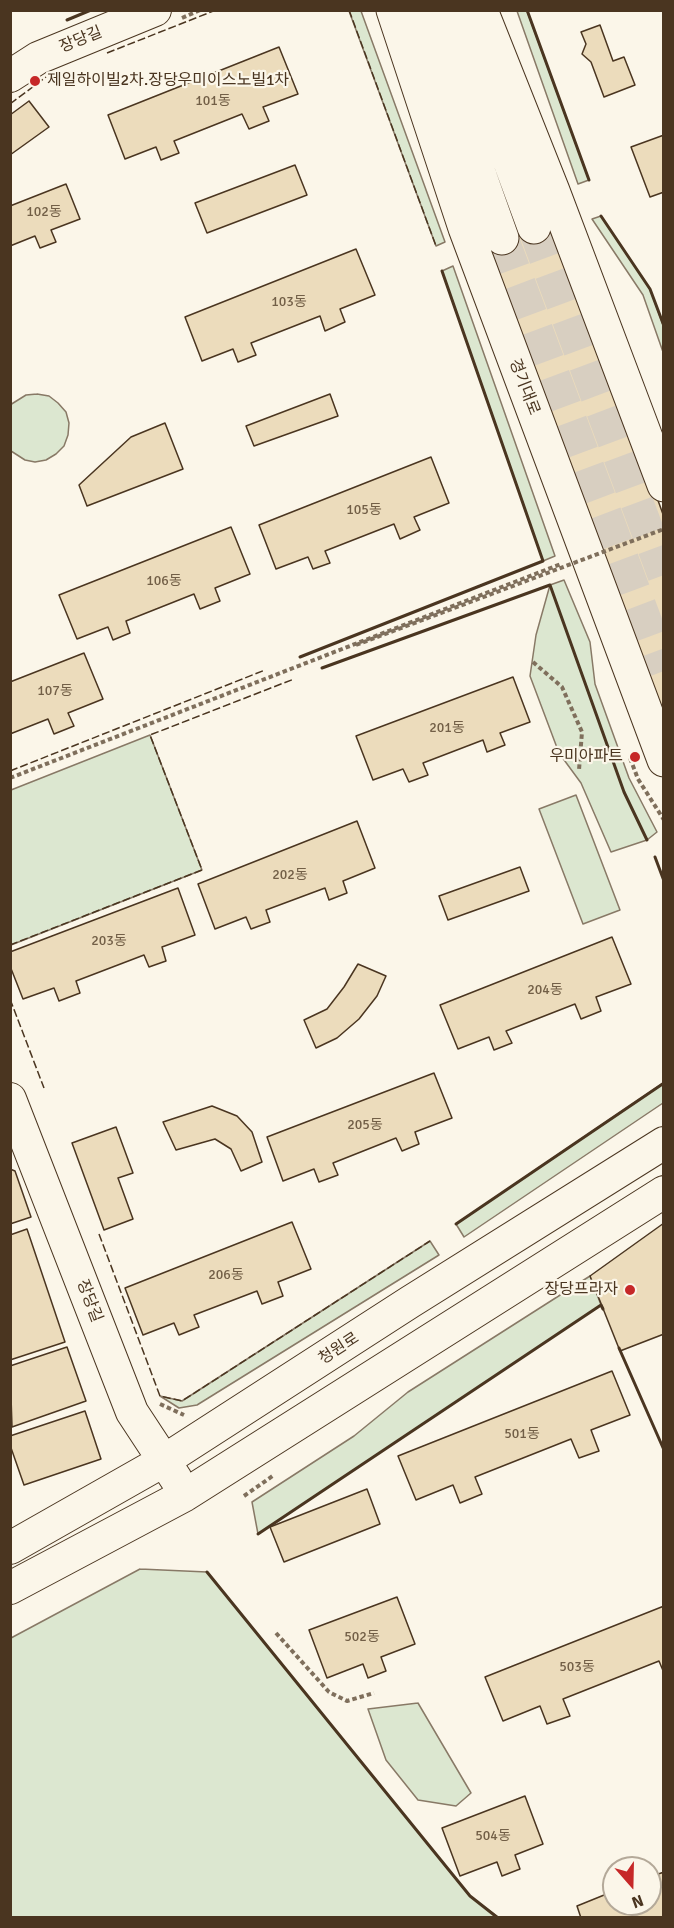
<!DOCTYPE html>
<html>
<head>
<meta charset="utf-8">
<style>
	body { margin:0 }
	#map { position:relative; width:674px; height:1928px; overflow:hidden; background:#fbf6e9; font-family:Signika,sans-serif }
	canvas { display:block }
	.frame { position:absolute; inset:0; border:12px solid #4a3520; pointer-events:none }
	.north { position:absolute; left:602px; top:1856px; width:60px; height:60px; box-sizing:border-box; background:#fbf6e9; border:2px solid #b4a999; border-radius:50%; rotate:160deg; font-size:16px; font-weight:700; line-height:24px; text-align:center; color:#4a3520 }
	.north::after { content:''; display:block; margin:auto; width:21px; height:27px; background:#c62828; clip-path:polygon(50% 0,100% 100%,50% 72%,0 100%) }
</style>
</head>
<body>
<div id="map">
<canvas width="674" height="1928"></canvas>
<div class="frame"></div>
<div class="north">N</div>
</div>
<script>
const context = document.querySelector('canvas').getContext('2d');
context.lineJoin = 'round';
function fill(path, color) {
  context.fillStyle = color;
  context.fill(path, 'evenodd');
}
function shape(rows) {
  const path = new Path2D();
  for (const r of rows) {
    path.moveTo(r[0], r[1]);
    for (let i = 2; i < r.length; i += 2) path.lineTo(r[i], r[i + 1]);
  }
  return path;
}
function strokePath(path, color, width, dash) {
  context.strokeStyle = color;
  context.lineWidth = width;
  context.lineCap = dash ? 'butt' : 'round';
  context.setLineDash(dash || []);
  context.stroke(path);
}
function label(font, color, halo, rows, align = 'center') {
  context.font = font + ' Signika,"Noto Sans KR",sans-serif';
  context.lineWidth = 4.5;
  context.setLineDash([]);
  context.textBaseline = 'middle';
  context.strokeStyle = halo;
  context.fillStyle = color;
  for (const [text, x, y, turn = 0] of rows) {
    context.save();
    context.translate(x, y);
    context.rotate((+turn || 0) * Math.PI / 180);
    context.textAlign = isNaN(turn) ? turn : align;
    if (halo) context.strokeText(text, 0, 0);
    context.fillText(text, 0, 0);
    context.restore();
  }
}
const green = shape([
	[349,11,361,11,445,242,436,246,349,11],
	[517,11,527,11,589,180,578,184,517,11],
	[601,216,650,289,663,325,663,352,643,295,592,219,601,216],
	[453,266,555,556,543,561,442,271,453,266],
	[37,394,49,396,58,403,66,412,69,423,68,435,64,446,56,454,46,460,35,462,25,460,11,451,10,405,26,395,37,394],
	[564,580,590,642,595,684,629,778,657,832,647,840,611,852,581,783,559,753,530,676,536,635,550,585,564,580],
	[150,735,202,870,11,945,11,790,150,735],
	[576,795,620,910,583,924,539,809,576,795],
	[663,1083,663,1103,464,1237,456,1224,663,1083],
	[430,1241,439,1255,197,1405,179,1408,160,1396,182,1401,430,1241],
	[590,1276,601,1305,258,1534,252,1502,354,1436,408,1392,590,1276],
	[140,1569,207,1572,470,1896,498,1917,11,1917,11,1638,140,1569],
	[418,1703,471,1793,456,1806,418,1800,386,1760,368,1709,418,1703]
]);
fill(green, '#dce7d0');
strokePath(green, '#887966', 1.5);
const building = shape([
	[600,25,613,61,624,57,635,85,604,97,591,62,582,54,586,44,581,32,600,25],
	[279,47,298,94,263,107,269,121,249,129,242,114,174,141,179,153,161,160,156,147,125,159,108,115,279,47],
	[29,101,49,127,10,155,10,115,29,101],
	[664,135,664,192,650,197,631,147,664,135],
	[295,165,307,195,207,233,195,203,295,165],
	[66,184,80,219,51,230,56,242,40,248,35,236,10,246,10,206,66,184],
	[556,219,664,517,664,725,485,245,556,219],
	[356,249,375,295,340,309,345,322,325,331,320,316,251,343,256,355,238,362,233,349,202,361,185,317,356,249],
	[330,394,338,416,254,446,246,426,330,394],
	[165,423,183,469,87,506,79,485,131,437,165,423],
	[431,457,449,503,414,517,420,530,400,539,394,524,325,551,330,563,313,569,308,557,276,569,259,525,431,457],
	[231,527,250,574,215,588,220,601,200,609,194,594,126,621,130,633,113,640,108,627,77,639,59,595,231,527],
	[84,653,103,699,68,713,74,726,54,734,48,719,10,734,10,682,84,653],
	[513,677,530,722,500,733,505,745,487,752,483,740,423,763,428,775,409,782,403,769,373,780,356,736,513,677],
	[357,821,375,868,343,881,347,893,329,900,325,888,266,910,270,922,251,929,246,917,215,929,198,884,357,821],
	[520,867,529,891,448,920,439,896,520,867],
	[178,888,195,935,162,947,166,961,149,967,144,955,76,981,80,993,59,1001,54,988,23,999,10,966,10,952,178,888],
	[612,937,631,984,596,997,601,1011,581,1019,575,1004,506,1031,512,1043,494,1050,489,1037,458,1049,440,1005,612,937],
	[358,964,386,976,377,996,359,1019,337,1038,316,1048,304,1020,327,1009,344,987,358,964],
	[434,1073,452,1118,415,1132,419,1144,402,1151,396,1138,333,1163,338,1175,319,1182,314,1169,283,1181,267,1137,434,1073],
	[212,1106,237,1116,252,1132,262,1162,241,1171,231,1149,215,1139,176,1150,163,1122,212,1106],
	[116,1127,133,1173,118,1178,133,1219,104,1230,72,1143,116,1127],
	[10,1169,15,1171,31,1217,10,1224,10,1169],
	[292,1222,311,1269,278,1282,283,1296,262,1304,257,1291,194,1315,199,1327,179,1335,174,1323,143,1335,125,1288,292,1222],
	[664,1223,664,1334,620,1351,590,1276,664,1223],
	[27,1229,65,1342,10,1360,10,1235,27,1229],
	[67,1347,86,1401,12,1427,10,1366,67,1347],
	[612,1371,630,1415,591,1430,599,1451,579,1458,571,1439,475,1477,482,1494,460,1503,453,1485,416,1500,398,1456,612,1371],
	[85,1411,101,1459,24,1485,10,1445,10,1436,85,1411],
	[367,1489,380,1524,284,1562,270,1527,367,1489],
	[397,1597,415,1644,381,1657,386,1671,368,1678,363,1664,327,1678,309,1630,397,1597],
	[664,1606,664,1673,659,1661,563,1699,570,1716,547,1724,540,1706,503,1721,485,1677,664,1606],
	[525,1796,543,1844,515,1855,520,1869,502,1876,497,1862,460,1876,442,1828,525,1796],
	[664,1872,664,1918,581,1918,577,1906,614,1891,614,1904,650,1904,650,1877,664,1872]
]);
fill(building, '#ecdcbc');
strokePath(building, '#4a3520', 1.5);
strokePath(shape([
	[534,227,664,575],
	[502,238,664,671]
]), '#d8cfc1', 33, [33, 16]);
const secondary = shape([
	[10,76,38,58,155,10],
	[10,1099,132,1412,176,1479],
	[10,1548,165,1460,410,1302,664,1143],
	[10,1588,185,1495,664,1192]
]);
const primary = shape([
	[393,10,465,228,664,760],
	[421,10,502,238],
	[454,10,534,227],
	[481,10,553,191,664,485]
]);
strokePath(secondary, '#4a3520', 34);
strokePath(primary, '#4a3520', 35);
strokePath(shape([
	[182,18,200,10],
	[533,662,562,687,582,732,579,770],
	[630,758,638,779,664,820],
	[10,778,561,564],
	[160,1404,184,1415],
	[244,1496,274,1475],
	[276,1633,329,1692,347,1701,374,1693]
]), '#7f6f5c', 4, [4.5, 3]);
strokePath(secondary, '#fbf6e9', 32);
strokePath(primary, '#fbf6e9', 33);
strokePath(shape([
	[356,645,664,529]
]), '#7f6f5c', 4, [4.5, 3]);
strokePath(shape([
	[349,10,436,246],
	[107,53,216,10],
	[10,104,46,77],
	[10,771,265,670],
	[10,945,202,870,150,735,294,679],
	[10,999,44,1088],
	[99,1234,160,1396,182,1401,430,1241]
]), '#4a3520', 1.5, [8, 3]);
strokePath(shape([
	[527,10,589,180],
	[67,20,91,10],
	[601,216,650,289,664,326],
	[300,657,543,561,442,271],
	[322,668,550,585,624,792,647,840],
	[655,857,664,881],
	[456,1224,664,1083],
	[619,1348,664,1450],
	[258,1534,601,1305,603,1309],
	[207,1572,470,1896,498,1918]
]), '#4a3520', 3);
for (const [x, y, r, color] of [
	[35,81,6,"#c62828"],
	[635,757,6,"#c62828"],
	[630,1290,6,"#c62828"]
]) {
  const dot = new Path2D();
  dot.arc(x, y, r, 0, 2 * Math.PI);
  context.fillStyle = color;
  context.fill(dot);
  strokePath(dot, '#fbf6e9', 2);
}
label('14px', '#725f47', null, [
	["101동",213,101],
	["102동",44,212],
	["103동",289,302],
	["105동",364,510],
	["106동",164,581],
	["107동",55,691],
	["201동",447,728],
	["202동",290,875],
	["203동",109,941],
	["204동",545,990],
	["205동",365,1125],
	["206동",226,1275],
	["501동",522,1434],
	["502동",362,1637],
	["503동",577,1667],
	["504동",493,1836]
]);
label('16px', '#4a3520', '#fbf6e9', [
	["장당길",81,40,-22],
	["경기대로",524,387,69],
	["장당길",89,1301,69],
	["청원로",339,1349,-33]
]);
label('16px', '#4a3520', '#fbf6e9', [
	["제일하이빌2차.장당우미이스노빌1차",47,81,"left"],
	["우미아파트",623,757],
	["장당프라자",618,1290]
], 'right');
</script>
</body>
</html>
